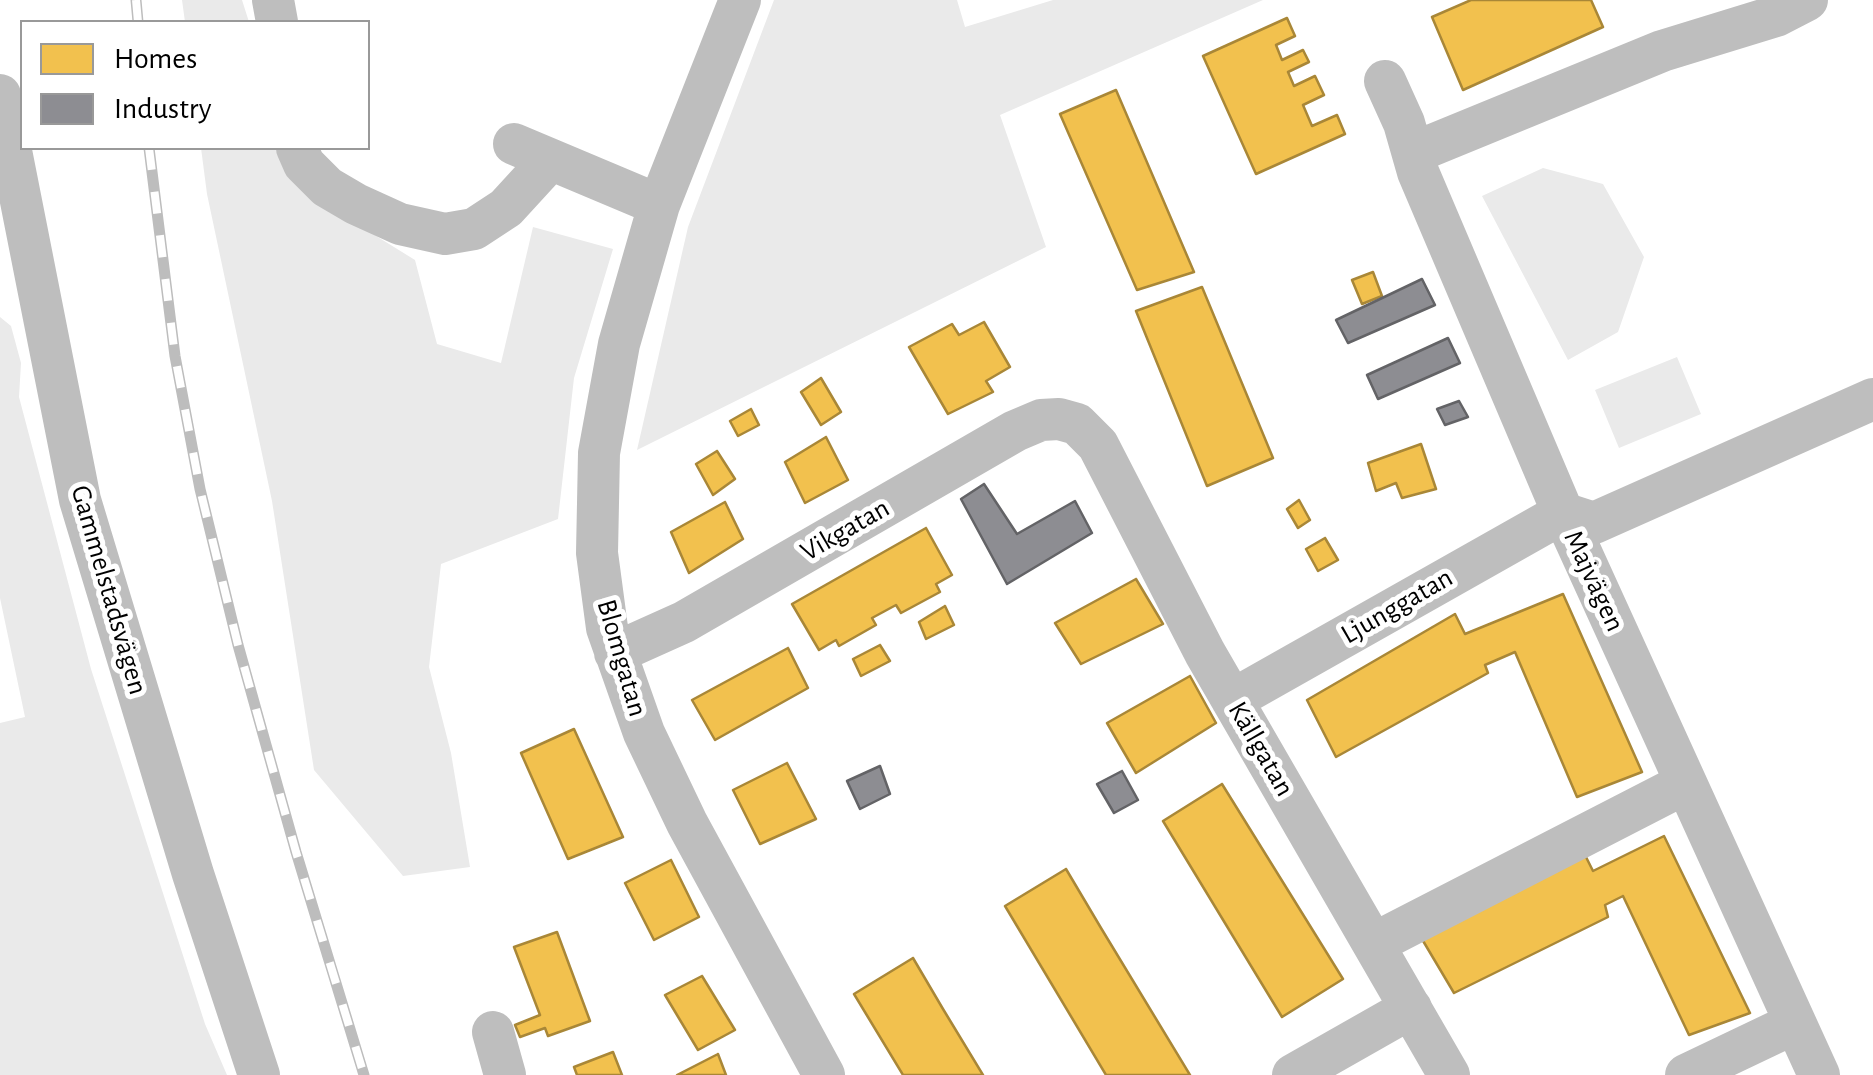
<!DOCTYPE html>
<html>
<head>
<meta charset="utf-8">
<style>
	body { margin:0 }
	#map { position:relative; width:1873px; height:1075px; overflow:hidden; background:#fff; font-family:"Alegreya Sans",sans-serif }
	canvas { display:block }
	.legend { position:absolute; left:20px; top:20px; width:350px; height:130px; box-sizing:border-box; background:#fff; border:2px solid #999; margin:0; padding:12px 18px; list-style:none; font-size:30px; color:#000 }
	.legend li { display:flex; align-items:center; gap:20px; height:50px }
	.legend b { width:50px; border:2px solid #999 }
</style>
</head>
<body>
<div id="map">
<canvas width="1873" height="1075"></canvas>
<ul class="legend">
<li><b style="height:28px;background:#f2c14e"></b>Homes</li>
<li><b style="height:28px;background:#8d8d92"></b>Industry</li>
</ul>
</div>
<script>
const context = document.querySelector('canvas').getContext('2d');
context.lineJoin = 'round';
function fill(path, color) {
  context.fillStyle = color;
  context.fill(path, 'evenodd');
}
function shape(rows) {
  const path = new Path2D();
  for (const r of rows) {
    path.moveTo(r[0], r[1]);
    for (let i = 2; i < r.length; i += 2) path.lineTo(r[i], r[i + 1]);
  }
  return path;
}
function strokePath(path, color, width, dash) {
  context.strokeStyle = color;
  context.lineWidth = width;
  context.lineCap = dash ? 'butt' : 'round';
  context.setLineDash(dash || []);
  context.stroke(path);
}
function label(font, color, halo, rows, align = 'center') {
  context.font = font + ' "Alegreya Sans",sans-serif';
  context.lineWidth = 10;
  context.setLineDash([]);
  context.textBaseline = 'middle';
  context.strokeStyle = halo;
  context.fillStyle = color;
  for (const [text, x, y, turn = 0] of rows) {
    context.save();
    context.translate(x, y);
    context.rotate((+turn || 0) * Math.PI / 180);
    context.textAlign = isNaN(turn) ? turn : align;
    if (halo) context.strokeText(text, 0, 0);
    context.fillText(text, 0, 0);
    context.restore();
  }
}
fill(shape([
	[182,0,242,0,249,22,185,22],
	[774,0,957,0,965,27,1053,0,1263,0,1000,115,1046,247,637,450,688,227],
	[201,148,287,148,300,189,415,260,437,344,501,363,533,227,613,249,574,378,558,519,441,564,429,667,451,753,470,867,403,876,314,770,272,501,207,194],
	[1543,168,1603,184,1644,257,1618,332,1568,360,1482,196],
	[0,317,11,326,21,363,19,397,91,669,205,1024,227,1075,0,1075,0,723,25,717,0,598],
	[1677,357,1701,414,1619,448,1595,390]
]), '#eaeaea');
const homes = shape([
	[1471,0,1591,0,1603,27,1463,90,1432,17,1471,0],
	[1287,18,1295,36,1276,45,1282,60,1303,50,1309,62,1288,72,1294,86,1315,76,1324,95,1303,105,1312,126,1337,115,1345,134,1256,174,1203,56,1287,18],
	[1116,90,1194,272,1137,290,1060,114,1116,90],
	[1373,272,1382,296,1362,304,1352,280,1373,272],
	[1202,287,1273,458,1207,486,1136,311,1202,287],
	[984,322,1010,367,986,381,993,392,948,414,909,347,952,324,959,335,984,322],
	[821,378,841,412,821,425,801,392,821,378],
	[751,409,759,425,738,436,730,421,751,409],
	[826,437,848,480,805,503,785,462,826,437],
	[1421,444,1436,489,1402,498,1396,483,1376,491,1368,463,1421,444],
	[717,451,735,479,713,495,696,464,717,451],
	[1299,500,1310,520,1298,528,1287,509,1299,500],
	[725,502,743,539,689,573,671,532,725,502],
	[926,528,952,575,936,584,940,592,901,613,896,605,872,618,876,625,839,646,836,640,819,650,792,604,926,528],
	[1325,538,1338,560,1318,571,1306,549,1325,538],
	[1136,579,1163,624,1081,664,1055,623,1136,579],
	[1563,594,1642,772,1577,797,1515,652,1485,665,1488,673,1336,757,1307,700,1455,614,1465,634,1563,594],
	[945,606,954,625,926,639,919,622,945,606],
	[880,645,890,661,861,676,853,659,880,645],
	[788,648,808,688,715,740,692,700,788,648],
	[1190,676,1216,723,1136,773,1107,723,1190,676],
	[574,729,623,837,568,859,521,753,574,729],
	[787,763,816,819,760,844,733,790,787,763],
	[1222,784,1343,979,1282,1017,1163,821,1222,784],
	[1664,836,1750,1013,1689,1035,1623,896,1605,905,1608,917,1454,993,1416,929,1583,851,1593,871,1664,836],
	[671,860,699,917,654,940,625,883,671,860],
	[1066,869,1101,928,1190,1075,1106,1075,1005,906,1066,869],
	[557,932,590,1021,548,1036,545,1028,520,1037,515,1025,540,1015,514,947,557,932],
	[913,958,943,1009,983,1075,903,1075,854,994,913,958],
	[702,976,735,1030,698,1050,665,995,702,976],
	[613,1052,622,1075,577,1075,574,1067,613,1052],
	[718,1054,726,1075,677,1075,718,1054]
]);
fill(homes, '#f2c14e');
strokePath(homes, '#a98737', 2.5);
const industry = shape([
	[1422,279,1435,305,1348,343,1336,320,1422,279],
	[1448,338,1460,363,1378,399,1367,375,1448,338],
	[1459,401,1468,417,1445,425,1437,409,1459,401],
	[984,484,1017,534,1075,501,1092,533,1007,584,961,499,984,484],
	[880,766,890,794,860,809,847,781,880,766],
	[1122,771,1138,800,1114,813,1097,784,1122,771]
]);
fill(industry, '#8d8d92');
strokePath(industry, '#636366', 2.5);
strokePath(shape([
	[273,0,277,22],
	[740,0,659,205,619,344,599,453,597,553,607,628,644,733,687,823,824,1075],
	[1385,81,1404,123,1418,172,1563,513,1819,1075],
	[0,95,80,500,193,874,259,1075],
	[514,144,659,205],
	[297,148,304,164,327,187,356,204,400,224,445,234,474,229,506,208,550,160],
	[1413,153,1662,51,1776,16,1807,0],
	[615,653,684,622,1015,431,1041,420,1059,419,1077,424,1098,445,1205,653,1449,1075],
	[1232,700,1563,513,1594,523,1873,399],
	[1375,943,1686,783],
	[493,1032,505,1075],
	[1293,1075,1411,1008],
	[1686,1075,1795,1023]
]), '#bebebe', 42);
const rail = shape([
	[136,0,138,22],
	[149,148,175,356,200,489,238,645,296,852,364,1075]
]);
strokePath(rail, '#bdbdbd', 11);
strokePath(rail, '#fff', 8, [22]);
label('28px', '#000', '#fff', [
	["Vikgatan",845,530,-30],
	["Majvägen",1594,581,65],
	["Gammelstadsvägen",109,590,74],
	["Ljunggatan",1397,606,-30],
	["Blomgatan",622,658,74],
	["Källgatan",1261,749,60]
]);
</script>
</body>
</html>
